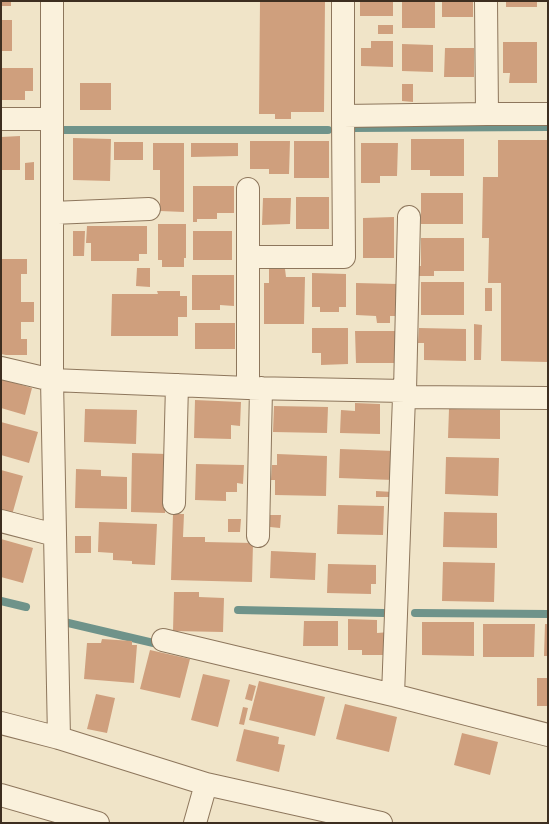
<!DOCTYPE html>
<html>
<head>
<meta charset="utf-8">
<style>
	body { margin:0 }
	#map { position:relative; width:549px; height:824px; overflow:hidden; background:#f0e4c8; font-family:"Libre Baskerville",serif }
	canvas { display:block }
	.frame { position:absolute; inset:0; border:2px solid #3d2e20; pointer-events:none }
</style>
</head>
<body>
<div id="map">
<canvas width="549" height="824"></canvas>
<div class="frame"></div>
</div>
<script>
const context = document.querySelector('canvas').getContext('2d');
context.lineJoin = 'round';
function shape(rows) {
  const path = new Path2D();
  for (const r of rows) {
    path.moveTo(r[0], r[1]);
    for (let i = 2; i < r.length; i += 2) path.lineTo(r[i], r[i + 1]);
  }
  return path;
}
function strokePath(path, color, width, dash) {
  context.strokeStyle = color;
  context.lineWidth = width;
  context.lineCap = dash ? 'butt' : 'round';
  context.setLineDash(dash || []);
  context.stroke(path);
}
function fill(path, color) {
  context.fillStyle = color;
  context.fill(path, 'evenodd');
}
strokePath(shape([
	[350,128,548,127],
	[62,130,328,130],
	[1,601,26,607],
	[238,610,384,613],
	[415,613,548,614],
	[64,622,162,645]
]), '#6f938a', 8);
fill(shape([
	[1,1,11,1,11,6,1,6],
	[260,1,325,1,324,112,291,112,291,119,275,119,275,114,259,114],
	[360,1,393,1,393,16,360,16],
	[402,1,435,1,435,28,402,28],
	[442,1,473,1,473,17,442,17],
	[506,1,537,1,537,7,506,7],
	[1,20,12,20,12,51,1,51],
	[378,25,393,25,393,34,378,34],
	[371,41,393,41,393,67,361,66,361,48,371,48],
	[503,42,537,42,537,83,509,83,510,73,503,73],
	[402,44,433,45,433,72,402,71],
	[445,48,474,48,474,77,444,77],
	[1,68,33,68,33,91,25,91,25,100,1,100],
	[80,83,111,83,111,110,80,110],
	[402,84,413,84,413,102,402,101],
	[20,136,20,170,1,170,1,137],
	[73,138,111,139,110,181,73,180],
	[411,139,464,139,464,176,430,176,430,170,411,170],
	[498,140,548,140,548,362,501,361,501,283,488,283,489,238,482,238,483,177,498,177],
	[250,141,290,141,289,174,269,174,269,169,250,169],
	[294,141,329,141,329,178,294,178],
	[114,142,143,142,143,160,114,160],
	[153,143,184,143,184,212,160,211,160,170,153,170],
	[191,143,238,143,238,156,191,157],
	[361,143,398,143,397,176,380,176,380,183,361,183],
	[34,162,34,180,25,180,25,163],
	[193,186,234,186,234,213,217,213,217,219,197,219,197,222,193,222],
	[421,193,463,193,463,224,421,224],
	[296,197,329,197,329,229,296,229],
	[263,198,291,198,290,224,262,225],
	[394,217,394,258,363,258,363,218],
	[158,224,186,224,186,258,184,258,184,267,162,267,162,260,158,260],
	[87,226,147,226,147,254,139,254,139,261,91,261,91,243,86,243],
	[73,231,85,231,84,256,73,256],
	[193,231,232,231,232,260,193,260],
	[421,238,464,238,464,271,434,271,434,276,419,276,419,266,421,266],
	[1,259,27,259,27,274,21,274,21,302,34,302,34,322,21,322,21,339,27,339,27,355,6,355,1,354],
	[137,268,150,268,150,287,136,286],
	[269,269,285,269,286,277,305,277,304,324,264,324,264,283,269,283],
	[312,273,346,274,346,307,339,307,339,312,320,312,320,307,312,307],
	[192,275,234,275,234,306,220,305,220,310,192,310],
	[421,282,464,282,464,315,421,315],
	[356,283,398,284,398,316,390,316,390,323,377,323,376,316,356,315],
	[485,288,492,288,492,311,485,311],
	[157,291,180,291,180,296,187,296,187,317,178,317,178,336,111,336,112,294,158,294],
	[195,323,235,323,235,349,195,349],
	[474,324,482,325,481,360,474,360],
	[312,328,348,328,348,364,321,365,321,353,312,353],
	[419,328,466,329,466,361,424,360,424,343,418,343],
	[355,331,398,331,398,363,356,363],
	[1,379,32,388,25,415,1,408],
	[195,400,241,402,240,426,231,425,231,439,194,438],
	[355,403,380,404,380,434,340,433,341,410,355,411],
	[274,406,328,407,327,433,273,432],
	[85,409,137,410,136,444,84,442],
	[449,409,500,410,500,439,448,438],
	[1,422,38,432,29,463,1,455],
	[340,449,394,451,393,480,339,478],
	[132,453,167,454,165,513,131,512],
	[277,454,327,456,326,496,275,495,275,480,271,480,272,465,277,465],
	[446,457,499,458,498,496,445,494],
	[196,464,244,465,243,484,237,483,237,492,226,492,226,501,195,500],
	[76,469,101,470,101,476,127,477,127,509,75,508],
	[1,470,23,476,12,515,1,512],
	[376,491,393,492,393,497,376,497],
	[338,505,384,506,383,535,337,534],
	[444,512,497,513,497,548,443,547],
	[173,514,184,514,183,537,205,537,205,542,253,543,252,582,171,580],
	[270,515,281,515,280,528,270,527],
	[228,519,241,519,240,532,228,532],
	[99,522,157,524,155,565,132,564,132,561,113,560,113,553,98,552],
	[75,536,91,536,91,553,75,553],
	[1,539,33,548,23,583,1,577],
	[271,551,316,553,315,580,270,578],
	[443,562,495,563,494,602,442,601],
	[328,564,376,565,376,584,371,584,371,594,327,593],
	[174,592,199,592,199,597,224,598,223,632,173,631],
	[348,619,377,620,377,633,390,632,390,655,362,655,362,650,348,650],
	[304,621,338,621,338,646,303,646],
	[422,622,474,622,474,656,422,655],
	[483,624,535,624,534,657,483,657],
	[545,624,548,624,548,656,544,656],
	[102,639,132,641,132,645,137,645,134,683,84,679,87,643,101,643],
	[150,650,190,659,180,698,140,689],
	[203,674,230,680,218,727,191,720],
	[537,678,548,678,548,706,537,706],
	[259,681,325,697,315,736,249,720],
	[249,684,256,686,252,701,245,699],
	[96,694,115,698,107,733,87,729],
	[345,704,397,717,389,752,336,739],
	[243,707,248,708,244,725,239,724],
	[244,729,279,737,278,744,285,745,279,772,236,761],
	[462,733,498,742,490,775,454,765]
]), '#cf9f7d');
const minor = shape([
	[52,1,52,380,59,738],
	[486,1,487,114],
	[343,116,487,114,548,114],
	[1,119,52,119],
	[248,189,248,388],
	[52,213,149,209],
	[248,257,344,257,343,116,343,1],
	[1,368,52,380,248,388,405,391,404,397,548,398],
	[405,391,409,217],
	[174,503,177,385],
	[1,521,55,535],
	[258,536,261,388],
	[163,640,393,695,548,735],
	[393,695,404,397],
	[1,723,59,738,206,784,381,823],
	[1,795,98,823],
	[195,823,206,784]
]);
strokePath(minor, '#8d765c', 24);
strokePath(minor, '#faf1dc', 22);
</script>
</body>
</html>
